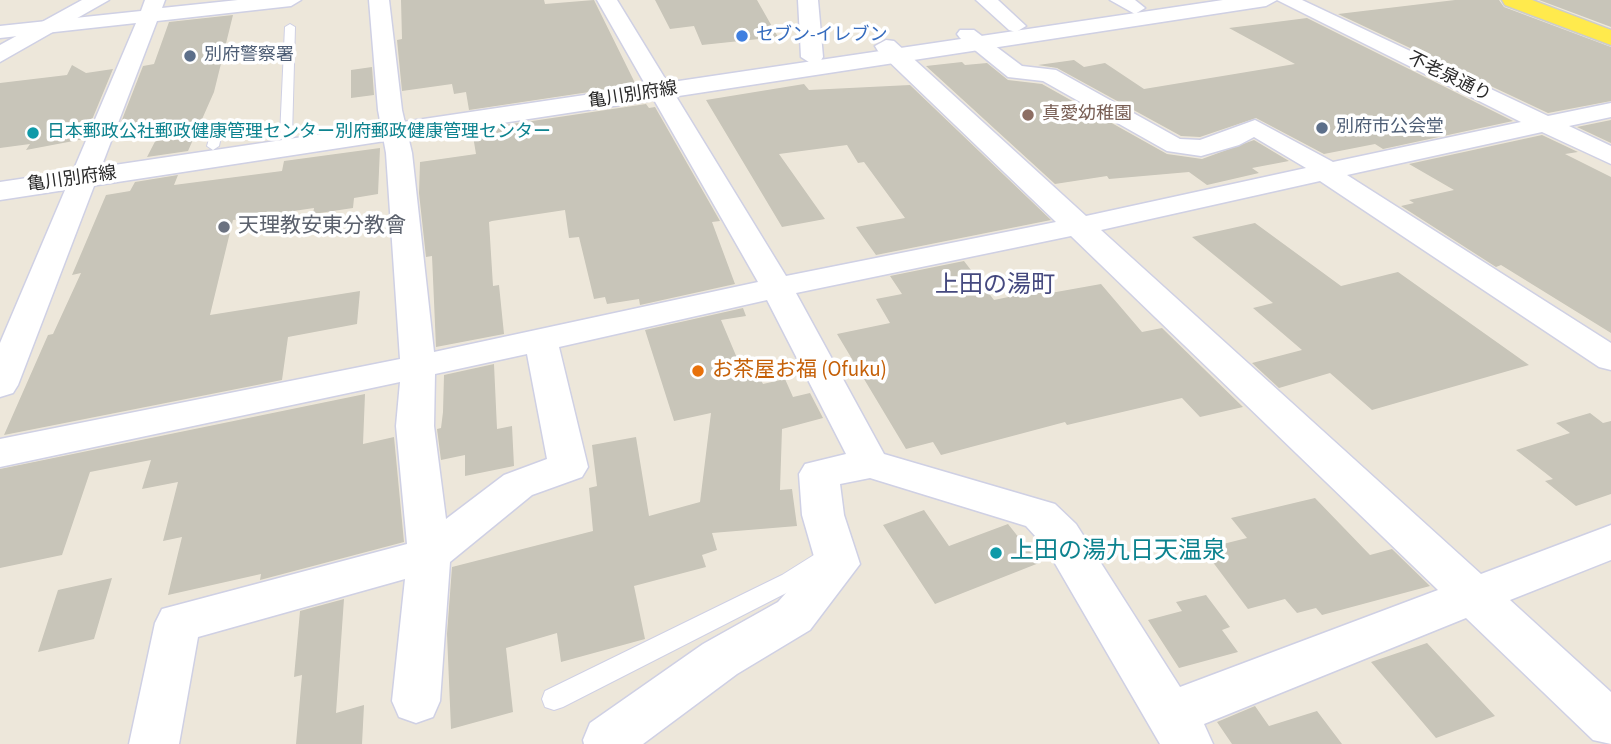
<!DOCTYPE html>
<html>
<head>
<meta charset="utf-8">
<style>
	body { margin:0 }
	canvas { display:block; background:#ede7da }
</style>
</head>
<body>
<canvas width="1611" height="744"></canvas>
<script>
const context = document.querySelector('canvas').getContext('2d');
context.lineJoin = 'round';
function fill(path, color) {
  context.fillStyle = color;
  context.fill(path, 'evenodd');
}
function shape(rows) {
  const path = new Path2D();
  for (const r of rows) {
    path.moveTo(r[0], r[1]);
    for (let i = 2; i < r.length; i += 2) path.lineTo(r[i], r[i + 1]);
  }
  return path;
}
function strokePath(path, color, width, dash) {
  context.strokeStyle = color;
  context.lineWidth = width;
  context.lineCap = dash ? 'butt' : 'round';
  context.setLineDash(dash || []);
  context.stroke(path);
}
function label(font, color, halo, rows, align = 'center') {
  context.font = font + ' "Source Sans 3","Noto Sans JP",sans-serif';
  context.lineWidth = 7;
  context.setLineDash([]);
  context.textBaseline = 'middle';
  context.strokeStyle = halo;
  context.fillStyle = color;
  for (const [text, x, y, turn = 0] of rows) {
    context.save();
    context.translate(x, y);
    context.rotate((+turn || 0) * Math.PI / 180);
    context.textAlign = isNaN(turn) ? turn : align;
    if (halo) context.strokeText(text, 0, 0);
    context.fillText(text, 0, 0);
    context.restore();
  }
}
fill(shape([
	[401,0,544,0,545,4,594,0,636,85,469,110,466,92,454,94,452,84,402,91,397,40,402,39],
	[655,0,757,0,778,37,702,45,694,26,670,29],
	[1455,0,1499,0,1504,7,1611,47,1611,101,1548,113,1338,14],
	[1539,0,1611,0,1611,27],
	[233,15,214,92,188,151,147,157,161,130,116,135,143,66,154,64,169,22],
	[1307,18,1513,121,1383,149,1375,144,1324,154,1256,118,1200,137,1181,136,1057,68,1038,65,1074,60,1084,67,1105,63,1144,89,1295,64,1229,28],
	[962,62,965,65,987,63,1008,80,1042,84,1167,154,1202,159,1254,140,1289,161,1252,168,1259,173,1207,185,1189,172,1109,179,1107,176,1055,184,926,66],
	[72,65,86,73,113,69,84,139,26,150,30,144,0,148,0,83,67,75],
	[372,67,374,95,351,98,351,70],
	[804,84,809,90,910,85,1051,220,876,255,856,227,905,218,864,162,858,163,847,145,779,154,825,219,782,227,706,100],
	[646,104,649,108,655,107,720,221,712,222,735,284,640,305,639,299,607,304,605,297,594,299,579,237,569,238,565,210,492,221,489,222,493,286,499,285,504,334,436,347,432,256,426,257,419,193,420,162,476,154,472,130],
	[1611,120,1611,143,1577,127],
	[1542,135,1578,152,1565,154,1611,177,1611,333,1501,265,1496,267,1401,206,1414,203,1409,200,1454,190,1409,164],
	[380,148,378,194,354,198,353,208,313,214,314,208,233,220,210,315,360,291,357,324,288,337,282,380,4,435,48,335,53,334,81,273,72,275,106,195,130,191,135,182,178,175,174,185,282,171,284,161],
	[1255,223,1341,286,1398,272,1529,365,1372,410,1330,373,1279,388,1252,363,1302,350,1253,308,1273,303,1192,237],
	[964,261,994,300,1042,290,1045,294,1101,284,1142,332,1162,328,1243,407,1200,417,1182,398,1067,425,1065,422,941,455,933,442,906,449,837,334,890,323,876,299,902,294,890,276],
	[743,308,746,316,721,320,745,377,758,374,763,384,785,379,793,397,810,393,823,418,782,429,780,490,792,489,797,526,712,533,717,550,702,555,706,567,634,586,645,639,561,662,557,633,506,648,513,712,451,729,447,634,452,567,593,531,589,488,597,486,592,445,636,437,649,516,700,502,711,413,674,421,645,330],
	[494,364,497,429,512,426,514,466,465,476,465,455,441,460,437,429,441,428,443,412,444,375],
	[365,394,363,444,394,437,404,542,260,580,261,574,168,595,182,537,163,541,178,482,142,489,151,460,90,472,62,555,0,568,0,469],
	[1590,413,1603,423,1611,421,1611,494,1576,506,1545,481,1553,479,1516,450,1570,433,1556,423],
	[1315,498,1370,555,1392,549,1430,586,1322,615,1316,608,1297,613,1285,599,1248,609,1203,549,1247,538,1231,518],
	[924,510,949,546,1008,524,1039,563,935,604,883,525],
	[112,578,94,639,38,652,58,590],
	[1206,595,1230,627,1222,630,1238,652,1179,668,1148,620,1182,611,1176,602],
	[344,599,336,713,364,705,362,744,296,744,302,675,294,677,300,611],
	[1427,643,1495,716,1436,738,1371,662],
	[1255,706,1269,726,1317,711,1342,744,1232,744,1217,722]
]), '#c8c5b9');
const lane = shape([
	[290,24,295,27,292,136,286,140,280,136,285,27,290,24],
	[212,129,222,132,219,146,213,150,207,146,212,129],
	[825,548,833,551,836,557,833,563,798,587,563,707,554,710,545,707,542,699,545,691,782,575,825,548]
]);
const street = shape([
	[145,0,165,0,162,8,238,0,301,0,291,6,157,21,18,385,13,393,0,397,0,343,136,23,0,38,0,26,141,11,145,0],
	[369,0,389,0,402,110,412,153,434,352,758,282,597,0,617,0,786,276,1056,222,878,51,875,46,886,40,894,41,1086,216,1306,168,1254,137,1239,145,1201,156,1167,151,1043,81,1008,77,960,38,957,34,960,30,974,30,1022,66,1056,70,1180,139,1200,140,1255,120,1333,162,1521,122,1277,0,1302,0,1548,116,1611,103,1611,117,1569,126,1611,146,1611,164,1542,132,1347,175,1611,343,1611,370,1599,367,1320,181,1101,230,1481,574,1611,525,1611,560,1510,600,1611,692,1611,744,1593,740,1466,618,1204,724,1213,744,1160,744,1046,548,1026,526,870,478,840,484,844,515,860,564,810,630,737,674,643,744,584,744,583,740,590,723,703,644,778,602,815,560,802,515,799,474,805,464,846,454,767,300,559,347,588,467,582,477,532,495,450,562,440,701,433,717,416,723,399,717,392,701,405,579,198,637,179,744,129,744,155,623,162,609,407,544,396,426,400,382,0,467,0,439,400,359,386,153,378,110,369,0],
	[1071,236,1438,590,1180,687,1076,524,1055,504,884,454,796,293,1071,236],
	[527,354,547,459,504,475,446,519,434,426,435,374,527,354],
	[798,0,818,0,823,57,820,62,812,64,801,57,798,0],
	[976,0,998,0,1026,26,1016,32,1009,30,976,0],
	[1110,0,1135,0,1145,8,1135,14,1110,0]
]);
const secondary = shape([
	[82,0,109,0,0,62,0,45,82,0],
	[1223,0,1277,0,1266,6,0,200,0,182,1223,0]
]);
const primary = shape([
	[1502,0,1532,0,1611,30,1611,45,1505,5,1502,0]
]);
strokePath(lane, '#cfd0e4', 2);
strokePath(street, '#cfd0e4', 3);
strokePath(secondary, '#cfd0e4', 3);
strokePath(primary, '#ccc', 3);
fill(lane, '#fff');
fill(street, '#fff');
fill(secondary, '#fff');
fill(primary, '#ffea4d');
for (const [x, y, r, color] of [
	[742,36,7,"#3f7fe0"],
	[190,56,7,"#5c6f8a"],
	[1028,115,7,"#8d6e63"],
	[1322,128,7,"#5c6f8a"],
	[33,133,7,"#0f9aa8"],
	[224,227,7,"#6b7280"],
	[698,371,7,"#e8710a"],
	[996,553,7,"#0f9aa8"]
]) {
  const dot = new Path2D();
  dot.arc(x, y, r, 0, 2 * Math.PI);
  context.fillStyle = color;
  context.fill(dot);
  strokePath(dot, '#fff', 2.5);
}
label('18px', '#366cbe', '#fff', [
	["セブン-イレブン",756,36]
], 'left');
label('18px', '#4e5e75', '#fff', [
	["別府警察署",204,56],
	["別府市公会堂",1336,128]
], 'left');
label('18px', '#2a2a2a', '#fff', [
	["不老泉通り",1449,78,26],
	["亀川別府線",633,96,-9],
	["亀川別府線",72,180,-8]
]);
label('18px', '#785e54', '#fff', [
	["真愛幼稚園",1042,115]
], 'left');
label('18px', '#0d838f', '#fff', [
	["日本郵政公社郵政健康管理センター別府郵政健康管理センター",47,133]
], 'left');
label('21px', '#5b616d', '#fff', [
	["天理教安東分教會",238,227]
], 'left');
label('21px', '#c56008', '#fff', [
	["お茶屋お福 (Ofuku)",712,371]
], 'left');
label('24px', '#45497f', '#fff', [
	["上田の湯町",995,287]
]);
label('24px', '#0d838f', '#fff', [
	["上田の湯九日天温泉",1010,553]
], 'left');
</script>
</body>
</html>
